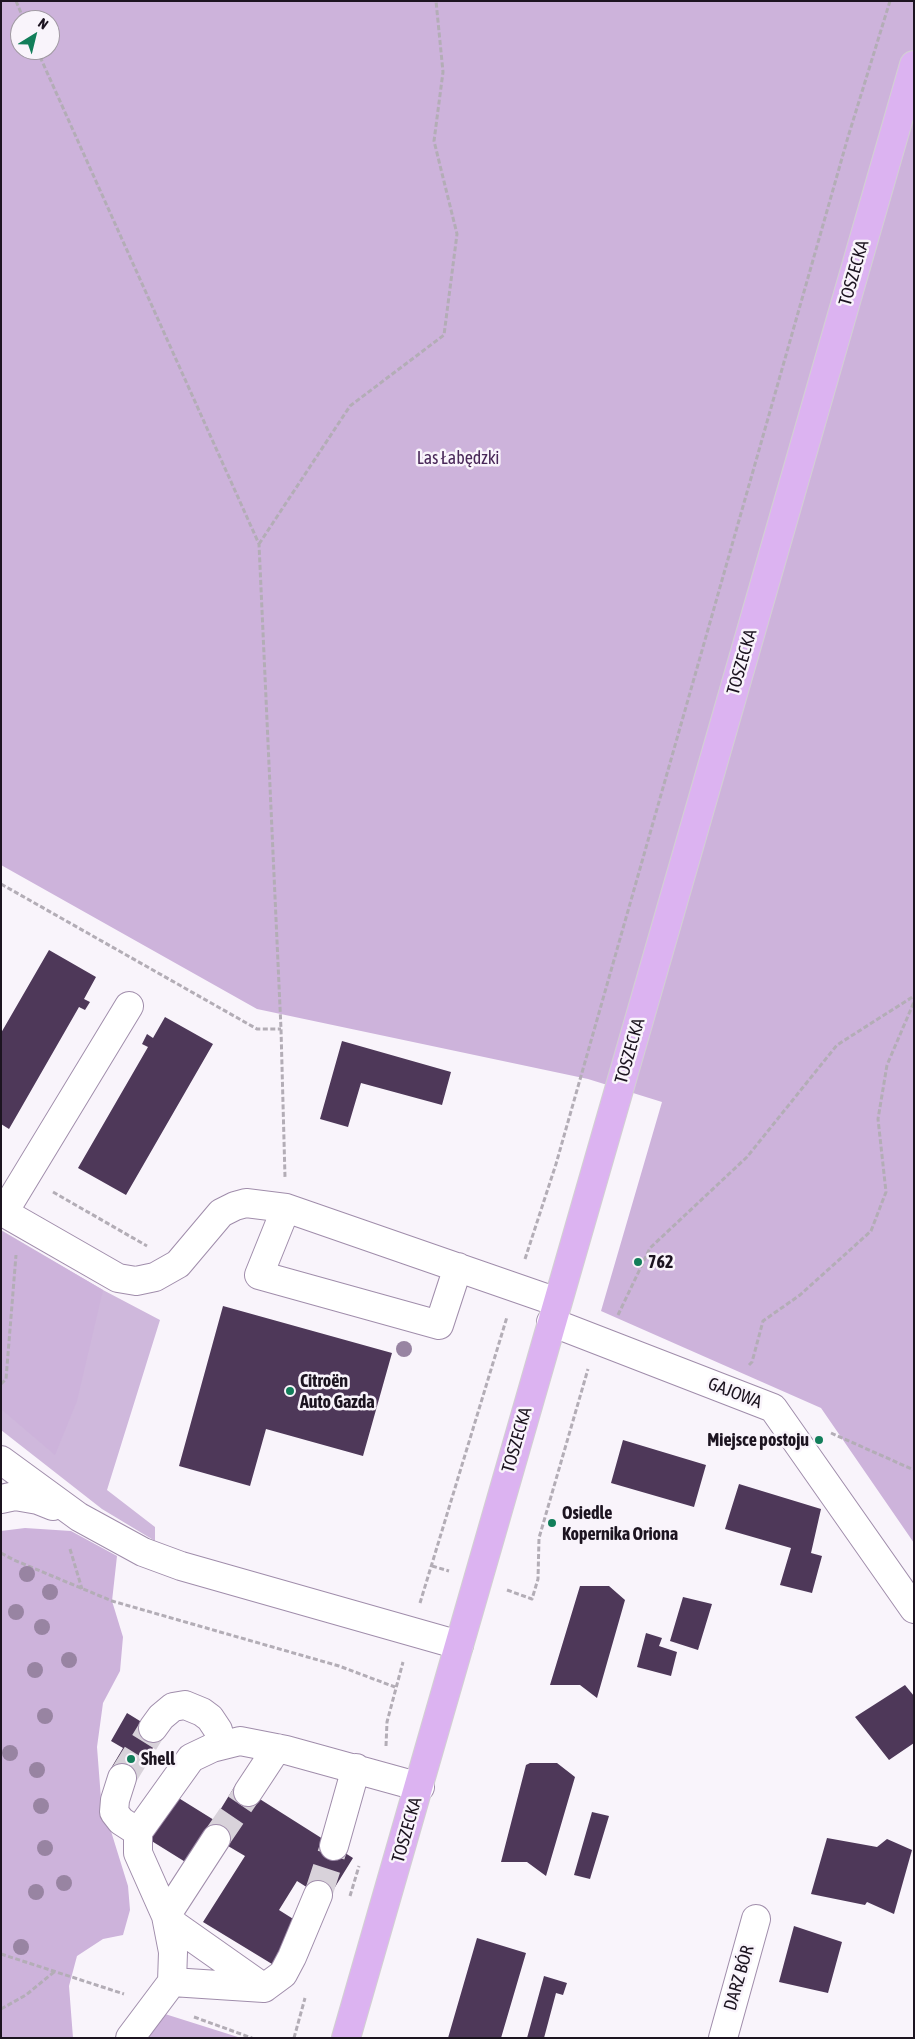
<!DOCTYPE html>
<html>
<head>
<meta charset="utf-8">
<style>
	body { margin:0 }
	#map { position:relative; width:915px; height:2039px; overflow:hidden; background:#f9f4fb; font-family:"Asap Condensed",sans-serif }
	canvas { display:block }
	.frame { position:absolute; inset:0; border:2px solid #1c1420; pointer-events:none }
	.north { position:absolute; left:10px; top:10px; width:50px; height:50px; box-sizing:border-box; background:#f9f4fb; border:1px solid #a19aa3; border-radius:50%; rotate:36deg; font-size:14px; font-weight:700; line-height:20px; text-align:center; color:#1c1420 }
	.north::after { content:''; display:block; margin:auto; width:18px; height:22px; background:#127e5a; clip-path:polygon(50% 0,100% 100%,50% 72%,0 100%) }
</style>
</head>
<body>
<div id="map">
<canvas width="915" height="2039"></canvas>
<div class="frame"></div>
<div class="north">N</div>
</div>
<script>
const context = document.querySelector('canvas').getContext('2d');
context.lineJoin = 'round';
function fill(path, color) {
  context.fillStyle = color;
  context.fill(path, 'evenodd');
}
function shape(rows) {
  const path = new Path2D();
  for (const r of rows) {
    path.moveTo(r[0], r[1]);
    for (let i = 2; i < r.length; i += 2) path.lineTo(r[i], r[i + 1]);
  }
  return path;
}
function strokePath(path, color, width, dash) {
  context.strokeStyle = color;
  context.lineWidth = width;
  context.lineCap = dash ? 'butt' : 'round';
  context.setLineDash(dash || []);
  context.stroke(path);
}
function label(font, color, halo, rows, align = 'center') {
  context.font = font + ' "Asap Condensed",sans-serif';
  context.lineWidth = 5;
  context.setLineDash([]);
  context.textBaseline = 'middle';
  context.strokeStyle = halo;
  context.fillStyle = color;
  for (const [text, x, y, turn = 0] of rows) {
    context.save();
    context.translate(x, y);
    context.rotate((+turn || 0) * Math.PI / 180);
    context.textAlign = isNaN(turn) ? turn : align;
    if (halo) context.strokeText(text, 0, 0);
    context.fillText(text, 0, 0);
    context.restore();
  }
}
fill(shape([
	[1,1230,103,1290,160,1320,107,1490,155,1527,155,1541,102,1509,1,1430]
]), '#cfb8dc');
fill(shape([
	[1,1,914,1,914,1543,821,1408,601,1311,662,1102,588,1079,257,1009,1,865],
	[20,20,50,20,50,50,20,50],
	[1,1231,103,1290,77,1401,55,1455,1,1409],
	[25,1528,71,1531,117,1556,112,1601,123,1637,120,1671,103,1703,97,1747,101,1799,128,1886,130,1910,123,1935,103,1939,77,1956,69,1986,73,2038,1,2038,1,1531],
	[165,2014,241,2038,143,2038]
]), '#cdb3db');
fill(shape([
	[49,950,96,977,84,999,90,1002,85,1010,79,1007,9,1129,1,1124,1,1033],
	[165,1017,213,1044,126,1195,78,1168,148,1047,142,1044,147,1034,153,1038],
	[342,1041,451,1072,442,1105,361,1083,348,1127,320,1119],
	[223,1306,392,1353,363,1456,266,1429,250,1486,179,1466],
	[623,1440,706,1465,694,1507,611,1483],
	[739,1484,821,1509,811,1553,822,1556,812,1593,780,1585,791,1548,725,1529],
	[580,1586,609,1586,625,1600,597,1698,580,1685,550,1685],
	[683,1597,712,1604,698,1650,670,1641],
	[646,1633,662,1638,659,1646,677,1652,671,1676,637,1667],
	[905,1685,914,1696,914,1743,889,1760,855,1717],
	[127,1713,161,1734,132,1784,110,1770,123,1748,111,1741],
	[530,1763,557,1763,575,1777,546,1876,527,1862,501,1862,526,1765],
	[236,1784,353,1858,327,1900,297,1881,279,1910,298,1922,272,1964,203,1922,245,1856,206,1833,187,1863,150,1840,177,1797,214,1820],
	[592,1812,609,1816,590,1879,574,1875],
	[827,1838,877,1847,887,1839,912,1850,894,1914,867,1902,865,1905,811,1894],
	[794,1926,842,1942,828,1993,779,1982],
	[477,1938,526,1953,501,2038,448,2038],
	[544,1976,567,1983,563,1995,556,1993,544,2038,527,2038]
]), '#4e3859');
strokePath(shape([
	[122,1778,153,1728],
	[216,1839,248,1792],
	[318,1895,334,1846]
]), '#d8d2da', 28, [28, 14]);
const minor = shape([
	[286,1208,259,1275,439,1325,458,1267],
	[1,1211,118,1278,136,1281,155,1277,178,1264,221,1213,235,1206,246,1203,286,1208,557,1302],
	[4,1212,129,1006],
	[551,1322,773,1408,914,1609],
	[1,1460,79,1517,143,1552,181,1566,459,1645],
	[1,1499,15,1496,38,1500,53,1506],
	[153,1728,161,1717,173,1707,185,1705,202,1712,210,1718,218,1730,222,1745],
	[122,1778,115,1800,114,1812,121,1821,138,1832],
	[248,1792,277,1748],
	[216,1839,166,1916,176,1926,264,1988],
	[334,1846,356,1768],
	[172,1982,264,1988,283,1974,292,1957,318,1895],
	[130,2038,172,1982,173,1952,166,1916,138,1853,138,1832,191,1758,212,1748,240,1741,286,1750,420,1787],
	[723,2038,756,1919]
]);
const major = shape([
	[346,2038,914,65]
]);
strokePath(minor, '#a08dab', 30);
strokePath(major, '#d2d0d2', 30);
strokePath(shape([
	[16,1,24,20],
	[37,50,259,544,281,1029,285,1177],
	[259,544,350,406,444,335,457,234,434,141,443,72,436,1],
	[1,884,257,1029,281,1029],
	[53,1192,147,1246],
	[525,1259,556,1164,848,137,890,1],
	[618,1315,650,1248,747,1157,837,1045,914,996],
	[749,1365,752,1362,763,1321,800,1295,871,1231,886,1192,878,1119,887,1065,914,1002],
	[1,1384,6,1379,16,1255],
	[831,1433,914,1470],
	[70,1549,82,1589],
	[1,1553,14,1560,112,1601,339,1666,395,1687],
	[432,1566,449,1571],
	[507,1590,532,1599,538,1579,539,1538,588,1369],
	[420,1603,507,1317],
	[386,1746,387,1722,403,1662],
	[350,1896,359,1866],
	[1,1954,124,1994],
	[1,2009,26,1995,54,1972],
	[194,2017,252,2038],
	[294,2038,305,1998]
]), '#b3adb6', 3, [5, 2.5]);
strokePath(minor, '#fff', 28);
strokePath(major, '#dcb3f1', 28);
context.fillStyle = '#9884a2';
for (const [x, y] of [
	[404,1349],
	[27,1574],
	[50,1592],
	[16,1612],
	[42,1627],
	[69,1660],
	[35,1670],
	[45,1716],
	[10,1753],
	[37,1770],
	[41,1806],
	[45,1848],
	[64,1883],
	[36,1892],
	[21,1947]
]) {
  context.beginPath();
  context.arc(x, y, 8, 0, 2 * Math.PI);
  context.fill();
}
for (const [x, y, r, color] of [
	[638,1262,5,"#127e5a"],
	[290,1391,5,"#127e5a"],
	[819,1440,5,"#127e5a"],
	[552,1523,5,"#127e5a"],
	[131,1759,5,"#127e5a"]
]) {
  const dot = new Path2D();
  dot.arc(x, y, r, 0, 2 * Math.PI);
  context.fillStyle = color;
  context.fill(dot);
  strokePath(dot, '#f9f4fb', 2);
}
label('18px', '#1c1420', '#f9f4fb', [
	["TOSZECKA",854,273,-74],
	["TOSZECKA",742,662,-74],
	["TOSZECKA",630,1051,-74],
	["GAJOWA",735,1393,21],
	["TOSZECKA",517,1440,-74],
	["TOSZECKA",407,1830,-74],
	["DARZ BÓR",739,1978,-74]
]);
label('18px', '#492859', '#f9f4fb', [
	["Las Łabędzki",458,458]
]);
label('bold 18px', '#1c1420', '#f9f4fb', [
	["762",648,1262],
	["Citroën",300,1381],
	["Auto Gazda",300,1402],
	["Miejsce postoju",809,1440,"right"],
	["Osiedle",562,1513],
	["Kopernika Oriona",562,1534],
	["Shell",141,1759]
], 'left');
</script>
</body>
</html>
